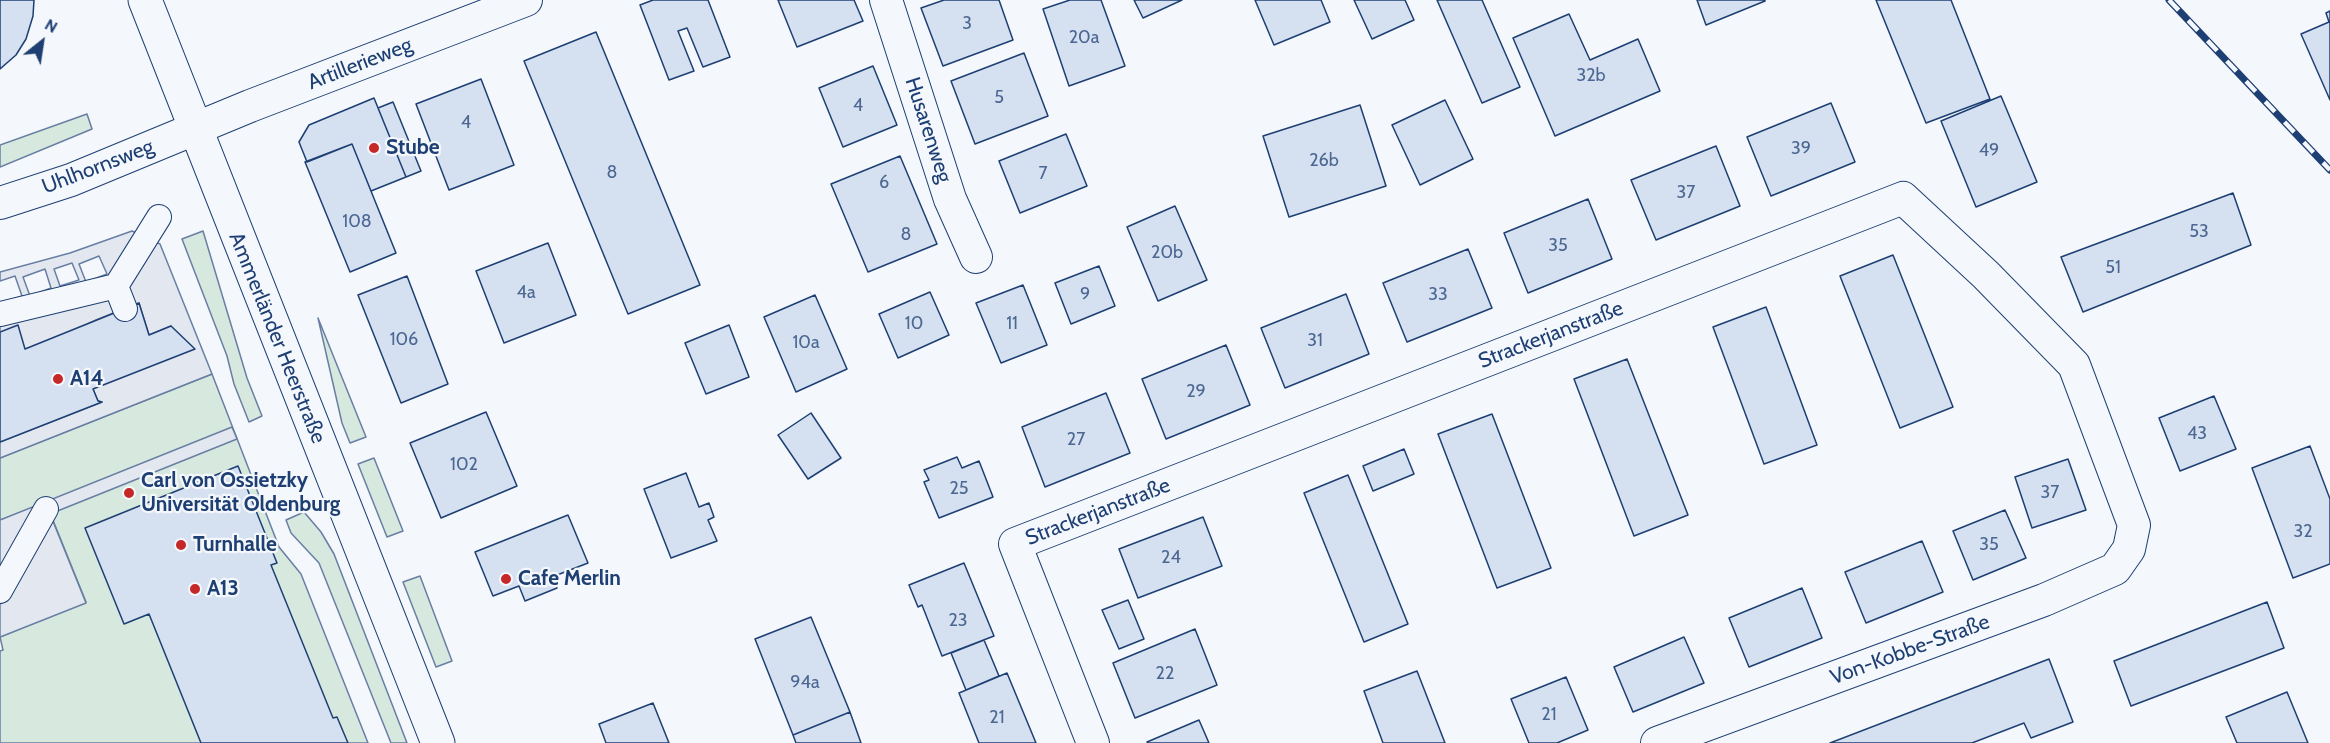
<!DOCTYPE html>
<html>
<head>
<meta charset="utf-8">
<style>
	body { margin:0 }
	#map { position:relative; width:2330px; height:743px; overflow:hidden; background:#f4f7fb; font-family:Cabin,sans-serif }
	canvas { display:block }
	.north { position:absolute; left:12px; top:12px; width:60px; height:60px; -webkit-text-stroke:4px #f4f7fb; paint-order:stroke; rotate:30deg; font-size:16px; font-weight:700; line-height:24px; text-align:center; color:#1d3f73 }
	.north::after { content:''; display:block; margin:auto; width:21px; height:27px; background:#1d3f73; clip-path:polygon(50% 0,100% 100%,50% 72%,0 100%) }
</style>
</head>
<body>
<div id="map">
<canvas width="2330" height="743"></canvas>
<div class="north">N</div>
</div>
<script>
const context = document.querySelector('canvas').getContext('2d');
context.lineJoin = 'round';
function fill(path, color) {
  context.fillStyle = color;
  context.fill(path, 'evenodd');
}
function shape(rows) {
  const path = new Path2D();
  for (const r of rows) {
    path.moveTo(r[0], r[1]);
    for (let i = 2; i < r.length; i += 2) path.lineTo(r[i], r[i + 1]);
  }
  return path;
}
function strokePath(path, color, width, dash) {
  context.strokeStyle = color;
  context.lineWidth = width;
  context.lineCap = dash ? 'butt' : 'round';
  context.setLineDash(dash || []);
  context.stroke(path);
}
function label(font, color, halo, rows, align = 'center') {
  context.font = font + ' Cabin,sans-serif';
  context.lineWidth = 4.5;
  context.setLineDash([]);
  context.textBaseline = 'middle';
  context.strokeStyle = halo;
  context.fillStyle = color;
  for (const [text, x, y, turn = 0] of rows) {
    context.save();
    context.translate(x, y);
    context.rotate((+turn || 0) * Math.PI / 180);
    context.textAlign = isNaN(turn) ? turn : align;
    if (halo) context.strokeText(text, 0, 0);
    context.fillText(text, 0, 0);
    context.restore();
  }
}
const green = shape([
	[87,114,92,129,0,167,0,145,87,114],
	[203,231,247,378,262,416,249,422,234,384,227,356,182,239,203,231],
	[318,318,366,437,350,443,342,423,318,318],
	[212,374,279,547,301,574,368,743,0,743,0,651,3,650,0,637,86,602,46,503,0,520,0,458,212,374],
	[374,458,403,531,387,537,358,464,374,458],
	[304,512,321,532,334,554,407,743,391,743,319,563,291,533,286,520,304,512],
	[420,576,452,661,436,667,403,582,420,576]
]);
fill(green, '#d7e8df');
strokePath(green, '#687fa3', 1.5);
const parking = shape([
	[132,231,160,244,212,374,0,458,0,442,102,402,98,401,93,389,171,326,149,335,139,303,96,320,0,366,0,303,22,296,15,276,0,281,0,272,70,253,132,231],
	[99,256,107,274,86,282,79,264,99,256],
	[72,263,79,280,60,286,54,269,72,263],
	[45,269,51,288,30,296,23,277,45,269],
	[232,427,237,439,50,514,86,603,0,637,0,520,232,427]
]);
fill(parking, '#e3e8f0');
strokePath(parking, '#687fa3', 1.5);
const building = shape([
	[0,0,34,0,33,16,26,39,16,55,0,69,0,0],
	[653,0,708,0,730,57,703,67,687,28,678,31,694,71,669,80,640,5,653,0],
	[778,0,854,0,863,21,797,47,778,0],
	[944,0,999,0,1013,40,943,66,921,8,944,0],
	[1070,0,1101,0,1125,66,1069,86,1043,9,1070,0],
	[1134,0,1182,0,1143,18,1134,0],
	[1255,0,1321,0,1330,22,1274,45,1255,0],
	[1354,0,1405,0,1414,20,1372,39,1354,0],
	[1437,0,1482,0,1520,87,1482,103,1437,0],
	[1697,0,1765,0,1765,1,1706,25,1697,0],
	[1876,0,1951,0,1990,99,1926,123,1876,0],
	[2330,11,2330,100,2301,34,2329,22,2326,13,2330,11],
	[1569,14,1590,60,1638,39,1660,91,1555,136,1513,38,1569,14],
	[596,32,700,285,628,314,524,61,596,32],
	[1024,53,1048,116,975,144,951,81,1024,53],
	[873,66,897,125,843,147,819,88,873,66],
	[481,79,514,165,449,190,416,104,481,79],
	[2001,96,2037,182,1976,207,1941,121,2001,96],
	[374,98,406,177,371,191,352,144,307,162,299,142,309,125,374,98],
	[1445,100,1473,159,1420,185,1392,125,1445,100],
	[393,102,421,171,406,177,378,108,393,102],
	[1831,103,1855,162,1771,196,1747,137,1831,103],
	[1360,105,1386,186,1289,217,1263,136,1360,105],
	[1066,134,1087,186,1020,213,999,161,1066,134],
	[352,144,396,253,350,272,305,162,352,144],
	[1716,146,1740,206,1656,240,1631,180,1716,146],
	[900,156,937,244,868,272,831,184,900,156],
	[2233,193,2251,245,2083,312,2061,257,2233,193],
	[1588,199,1612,259,1528,293,1504,233,1588,199],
	[1175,206,1207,280,1158,301,1127,227,1175,206],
	[548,243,576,315,504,343,476,271,548,243],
	[1468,249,1492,308,1407,342,1383,283,1468,249],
	[1893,255,1953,407,1900,428,1840,276,1893,255],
	[1099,266,1115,306,1071,324,1055,283,1099,266],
	[407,276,448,384,401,403,358,295,407,276],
	[1023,285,1047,345,1001,363,976,303,1023,285],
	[930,292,949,335,898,358,879,314,930,292],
	[1346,294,1369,354,1285,388,1261,328,1346,294],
	[815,295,847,369,796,392,764,317,815,295],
	[139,303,149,335,171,326,195,349,93,389,98,401,102,402,0,442,0,332,18,325,25,349,139,303],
	[1766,307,1817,445,1764,464,1713,327,1766,307],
	[729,325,749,377,706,394,685,343,729,325],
	[1226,345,1250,405,1166,439,1142,379,1226,345],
	[1627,359,1688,515,1634,536,1574,379,1627,359],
	[1106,393,1130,453,1045,487,1022,427,1106,393],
	[2214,396,2236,449,2180,471,2159,418,2214,396],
	[486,412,517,486,441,518,410,443,486,412],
	[811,413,841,458,808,479,778,435,811,413],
	[1492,414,1551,568,1497,588,1438,434,1492,414],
	[2310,446,2330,499,2330,564,2293,578,2252,468,2310,446],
	[1404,449,1414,474,1373,491,1363,466,1404,449],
	[957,457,962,468,979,461,993,497,939,518,924,482,929,480,924,470,957,457],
	[2068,459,2086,510,2032,528,2015,477,2068,459],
	[238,466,277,563,271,565,333,718,337,717,348,743,201,743,149,614,124,624,85,528,238,466],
	[686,473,699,507,709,503,714,517,708,520,717,541,671,558,644,489,686,473],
	[1348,475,1408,624,1364,642,1304,493,1348,475],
	[2005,510,2026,558,1973,580,1953,531,2005,510],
	[568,515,588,563,552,577,557,588,525,601,519,586,493,596,475,552,568,515],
	[1203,517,1222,566,1138,598,1119,549,1203,517],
	[1922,541,1943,592,1866,623,1845,572,1922,541],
	[964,563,994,636,942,656,922,605,918,607,909,585,964,563],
	[1802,588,1822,638,1749,667,1729,618,1802,588],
	[1128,600,1144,639,1119,649,1102,610,1128,600],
	[2267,602,2284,648,2131,706,2114,661,2267,602],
	[811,617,850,712,793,735,755,639,811,617],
	[1195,629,1217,685,1135,718,1113,663,1195,629],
	[1684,637,1704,683,1633,712,1614,667,1684,637],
	[984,640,999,676,966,690,951,653,984,640],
	[2049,659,2073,722,2031,738,2024,723,1972,743,1830,743,2049,659],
	[1417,671,1445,743,1383,743,1364,691,1417,671],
	[1007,673,1036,743,979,743,959,693,1007,673],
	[1566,677,1588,730,1557,743,1529,743,1511,699,1566,677],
	[2287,692,2308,743,2237,743,2226,717,2287,692],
	[653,703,669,743,606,743,599,724,653,703],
	[850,712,861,743,796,743,793,735,850,712],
	[1199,720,1209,743,1148,743,1147,742,1199,720]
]);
fill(building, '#d5e0f0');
strokePath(building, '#1d3f73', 1.5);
const pedestrian = shape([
	[125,309,116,286,159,217],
	[0,314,116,286],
	[0,591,46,509]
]);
const minor = shape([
	[886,0,950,199,976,257],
	[0,203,71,180,250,106,526,0],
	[1093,743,1015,544,1903,198,1986,275,2074,365,2134,525,2129,549,2115,569,2044,600,1657,743]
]);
const tertiary = shape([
	[145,0,438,743]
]);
strokePath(pedestrian, '#1d3f73', 26);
strokePath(minor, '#1d3f73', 34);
strokePath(tertiary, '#1d3f73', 35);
strokePath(pedestrian, '#f4f7fb', 24);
strokePath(minor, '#f4f7fb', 32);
strokePath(tertiary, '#f4f7fb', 33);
const rail = shape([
	[2169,0,2330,170]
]);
strokePath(rail, '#1d3f73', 7);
strokePath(rail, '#f4f7fb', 4.5, [14]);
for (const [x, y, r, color] of [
	[374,148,6,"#c62828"],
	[58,379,6,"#c62828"],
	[129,493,6,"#c62828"],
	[181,545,6,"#c62828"],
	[506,579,6,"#c62828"],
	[195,589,6,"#c62828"]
]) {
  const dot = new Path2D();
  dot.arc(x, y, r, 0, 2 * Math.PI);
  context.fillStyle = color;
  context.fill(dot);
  strokePath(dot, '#f4f7fb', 2);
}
label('18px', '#4b6792', null, [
	["3",967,24],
	["20a",1084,38],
	["32b",1591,76],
	["5",999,98],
	["4",858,106],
	["4",466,123],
	["39",1801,149],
	["49",1989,151],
	["26b",1324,161],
	["8",612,173],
	["7",1043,174],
	["6",884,183],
	["37",1686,193],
	["108",357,222],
	["53",2199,232],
	["8",906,235],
	["35",1558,246],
	["20b",1167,253],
	["51",2113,268],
	["4a",526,293],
	["9",1085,295],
	["33",1438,295],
	["10",914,324],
	["11",1012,324],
	["106",404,340],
	["31",1315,341],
	["10a",806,343],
	["29",1196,392],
	["43",2197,434],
	["27",1076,440],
	["102",464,465],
	["25",959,489],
	["37",2050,493],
	["32",2303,532],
	["35",1989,545],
	["24",1171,558],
	["23",958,621],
	["22",1165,674],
	["94a",805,683],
	["21",1549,715],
	["21",997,718]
]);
label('21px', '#1d3f73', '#f4f7fb', [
	["Artillerieweg",360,64,-21],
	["Husarenweg",928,130,72],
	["Uhlhornsweg",98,167,-21],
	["Strackerjanstraße",1551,335,-21],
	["Ammerländer Heerstraße",277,338,68],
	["Strackerjanstraße",1098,512,-21],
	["Von-Kobbe-Straße",1910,650,-20]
]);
label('bold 21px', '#1d3f73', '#f4f7fb', [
	["Stube",386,148],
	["A14",70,379],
	["Carl von Ossietzky",141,481],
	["Universität Oldenburg",141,505],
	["Turnhalle",193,545],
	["Cafe Merlin",518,579],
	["A13",207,589]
], 'left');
</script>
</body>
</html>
